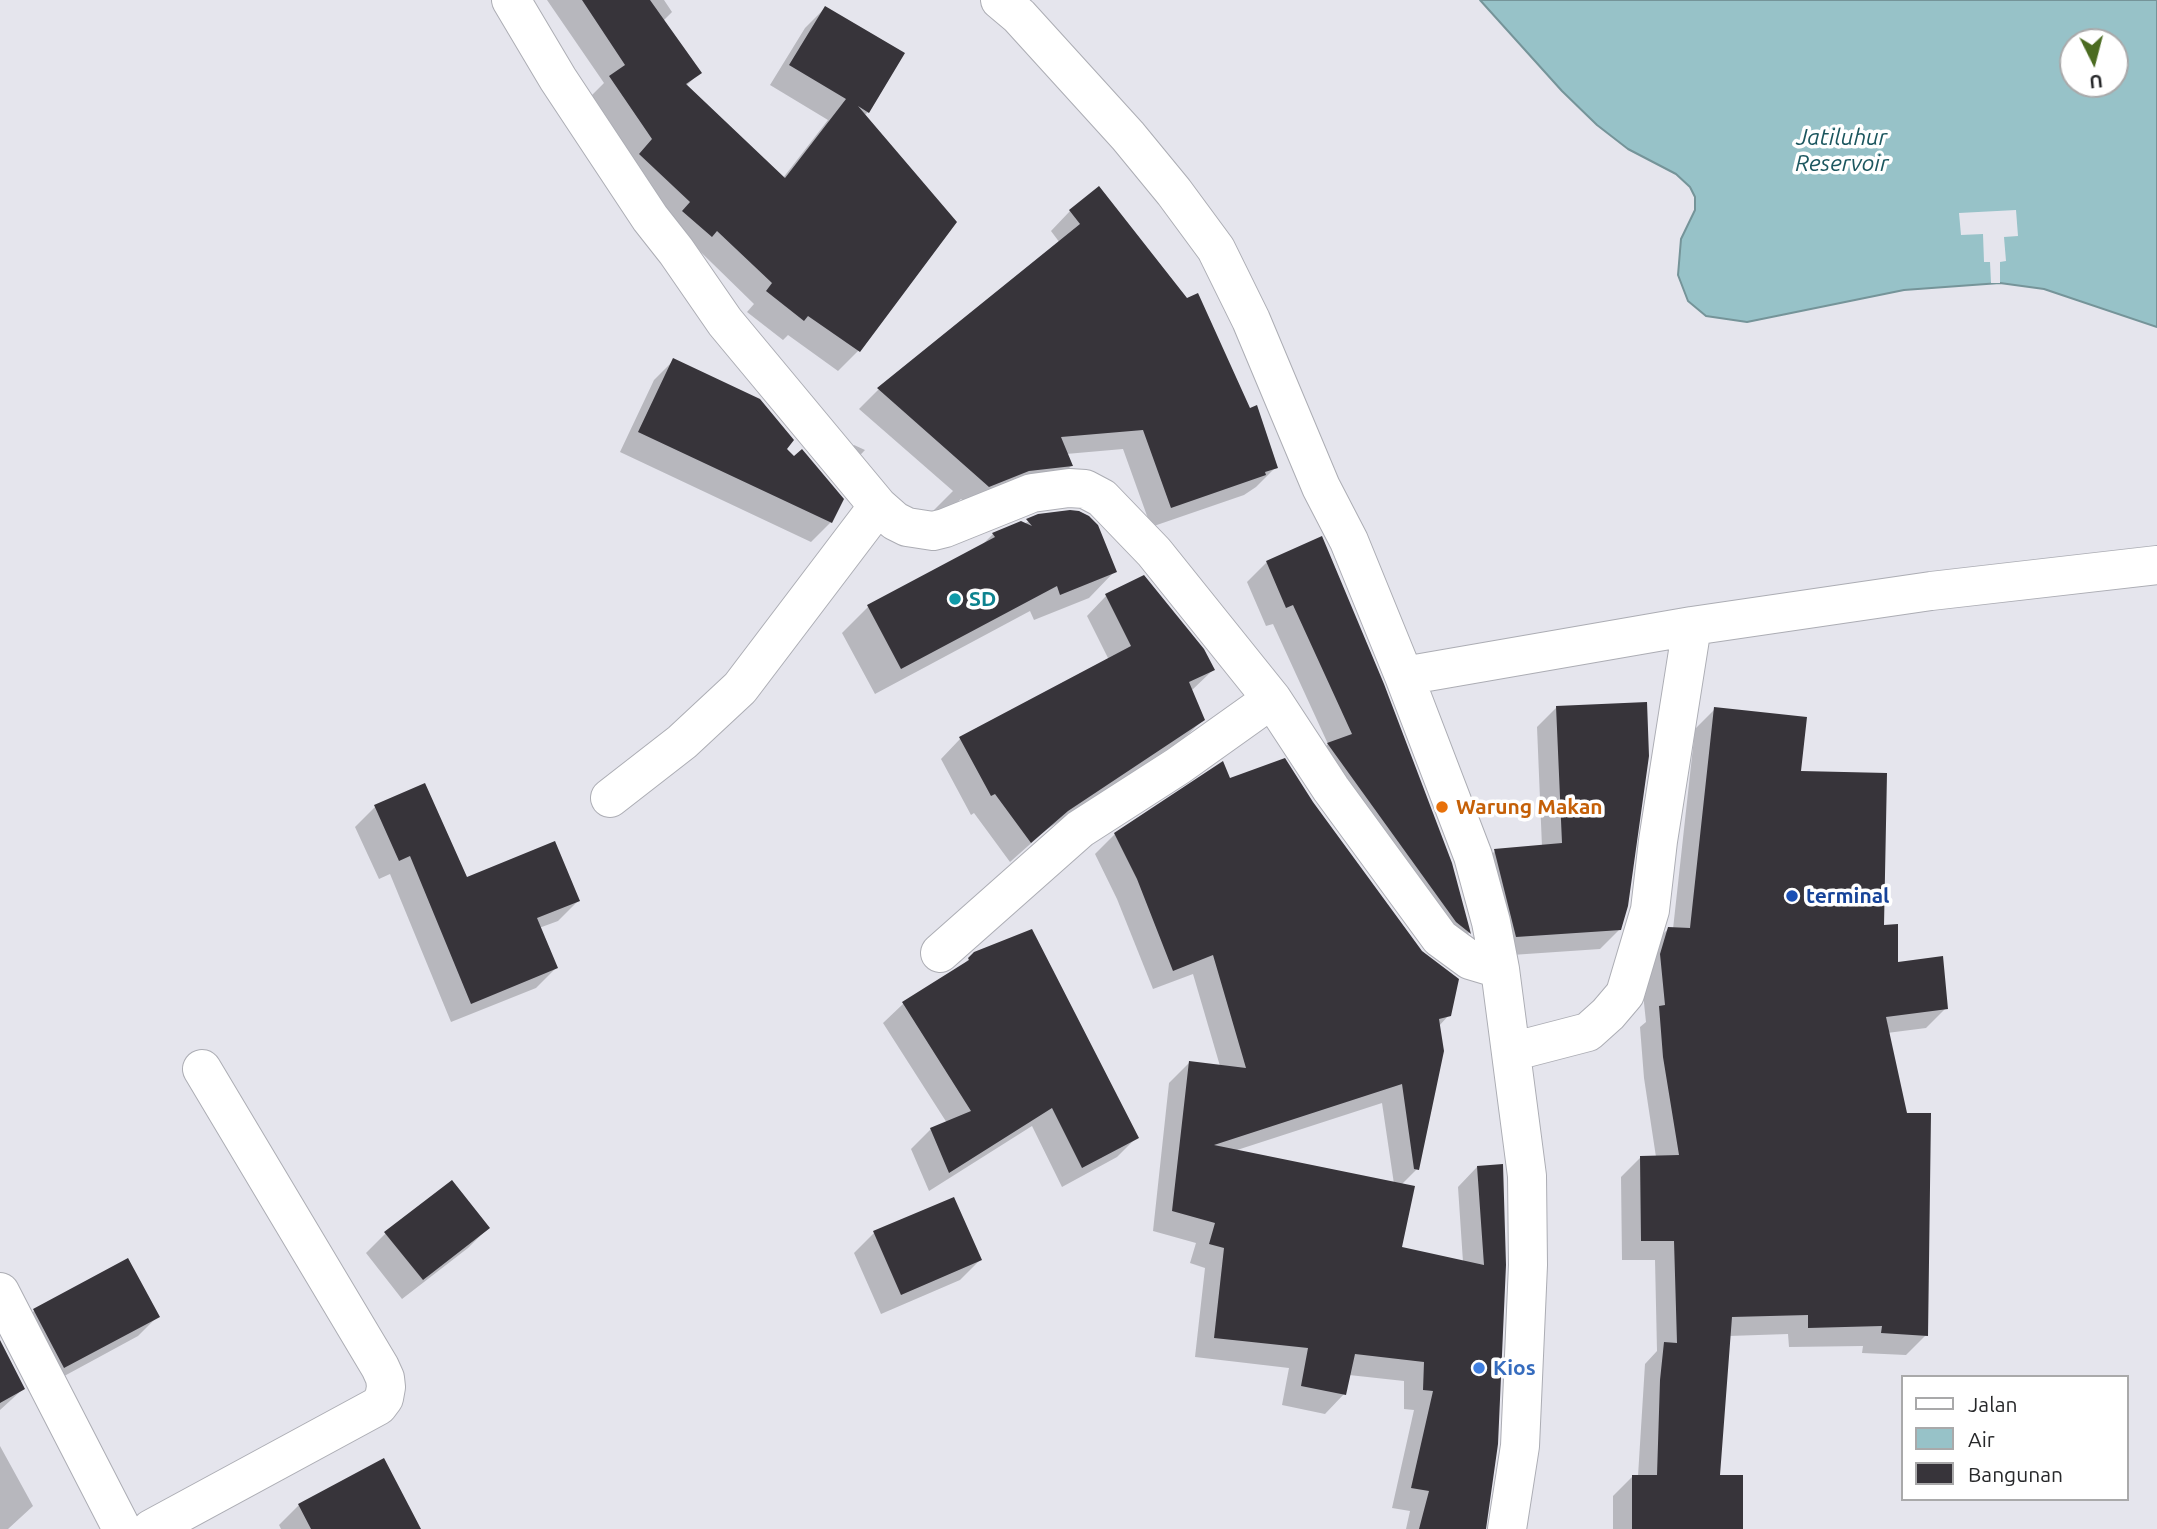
<!DOCTYPE html>
<html>
<head>
<meta charset="utf-8">
<style>
	body { margin:0 }
	#map { position:relative; width:2157px; height:1529px; overflow:hidden; background:#e5e5ed; font-family:Ubuntu,sans-serif }
	canvas { display:block }
	.legend { position:absolute; left:1901px; top:1375px; width:228px; height:126px; box-sizing:border-box; background:#fff; border:2px solid #a9a9aa; margin:0; padding:9px 12px; list-style:none; font-size:21px; color:#27282a }
	.legend li { display:flex; align-items:center; gap:14px; height:35px }
	.legend b { width:35px; border:2px solid #a9a9aa }
	.north { position:absolute; left:2059px; top:28px; width:70px; height:70px; box-sizing:border-box; background:#fff; border:2px solid #a9a9aa; border-radius:50%; rotate:174deg; font-size:19px; font-weight:700; line-height:28px; text-align:center; color:#27282a }
	.north::after { content:''; display:block; margin:auto; width:24px; height:32px; background:#4b6b21; clip-path:polygon(50% 0,100% 100%,50% 72%,0 100%) }
</style>
</head>
<body>
<div id="map">
<canvas width="2157" height="1529"></canvas>
<ul class="legend">
<li><b style="height:9px;background:#fff"></b>Jalan</li>
<li><b style="height:19px;background:#97c2c8"></b>Air</li>
<li><b style="height:19px;background:#37343a"></b>Bangunan</li>
</ul>
<div class="north">U</div>
</div>
<script>
const context = document.querySelector('canvas').getContext('2d');
context.lineJoin = 'round';
function fill(path, color) {
  context.fillStyle = color;
  context.fill(path, 'evenodd');
}
function shape(rows) {
  const path = new Path2D();
  for (const r of rows) {
    path.moveTo(r[0], r[1]);
    for (let i = 2; i < r.length; i += 2) path.lineTo(r[i], r[i + 1]);
  }
  return path;
}
function strokePath(path, color, width, dash) {
  context.strokeStyle = color;
  context.lineWidth = width;
  context.lineCap = dash ? 'butt' : 'round';
  context.setLineDash(dash || []);
  context.stroke(path);
}
function label(font, color, halo, rows, align = 'center') {
  context.font = font + ' Ubuntu,sans-serif';
  context.lineWidth = 7;
  context.setLineDash([]);
  context.textBaseline = 'middle';
  context.strokeStyle = halo;
  context.fillStyle = color;
  for (const [text, x, y, turn = 0] of rows) {
    context.save();
    context.translate(x, y);
    context.rotate((+turn || 0) * Math.PI / 180);
    context.textAlign = isNaN(turn) ? turn : align;
    if (halo) context.strokeText(text, 0, 0);
    context.fillText(text, 0, 0);
    context.restore();
  }
}
const water = shape([
	[1480,0,2157,0,2157,327,2044,289,2000,283,1904,290,1747,322,1706,316,1688,301,1678,275,1681,239,1695,210,1695,197,1690,187,1676,174,1628,149,1597,125,1562,91,1480,0],
	[2073,42,2115,42,2115,84,2073,84,2073,42]
]);
fill(water, '#97c2c8');
strokePath(water, '#759499', 2);
fill(shape([
	[2016,210,2018,236,2004,237,2006,261,2000,262,2000,283,1991,283,1990,262,1984,262,1983,234,1961,235,1959,213]
]), '#e5e5ed');
fill(shape([
	[547,0,664,0,672,12,663,21,699,73,686,86,783,178,828,120,770,85,805,28,825,8,868,112,864,116,955,222,858,351,838,371,788,335,783,340,747,312,754,304,671,223,590,97,604,83],
	[1070,211,1276,467,1256,487,1244,495,1151,527,1123,449,1066,454,1071,466,1052,486,969,505,961,499,940,517,934,510,953,491,859,409,878,390,1060,243,1051,231],
	[674,360,785,450,831,522,811,542,620,452,654,380],
	[854,445,865,450,843,473,835,463],
	[1038,516,1115,571,1089,598,1034,620,1030,611,875,694,842,633,868,607,980,547,993,534,1021,523,1024,524],
	[1321,539,1451,863,1469,933,1450,952,1308,764,1328,744,1273,624,1266,626,1247,582,1267,562],
	[1106,596,1213,670,1191,691,1203,720,1183,739,1046,830,1010,862,974,813,971,815,941,759,960,739,1109,660,1087,616],
	[1557,707,1620,929,1600,949,1497,956,1475,871,1495,851,1542,847,1537,727],
	[1715,709,1799,773,1883,926,1896,964,1946,1008,1926,1028,1887,1033,1926,1335,1906,1355,1862,1353,1863,1346,1789,1347,1788,1334,1729,1336,1718,1477,1741,1529,1613,1529,1613,1496,1633,1476,1638,1476,1645,1364,1657,1351,1655,1260,1622,1260,1621,1177,1641,1157,1656,1157,1644,1078,1640,1027,1646,1022,1641,975,1648,949,1668,929,1673,929,1695,729],
	[1229,781,1449,1015,1439,1026,1417,1169,1401,1185,1400,1249,1463,1262,1458,1187,1477,1167,1502,1165,1484,1529,1406,1529,1410,1511,1392,1508,1414,1410,1404,1409,1404,1381,1349,1375,1344,1394,1325,1414,1282,1405,1289,1368,1195,1357,1205,1268,1190,1263,1196,1243,1153,1231,1169,1083,1189,1063,1220,1066,1193,974,1153,989,1117,899,1095,854,1115,834],
	[1382,1103,1394,1184,1234,1151],
	[424,786,466,879,578,901,558,921,539,928,556,968,536,988,451,1022,390,874,379,879,355,827,375,807],
	[975,953,1137,1137,1117,1157,1062,1187,1032,1126,929,1191,911,1149,931,1129,947,1123,883,1023,903,1004,961,967],
	[488,1228,468,1248,402,1299,366,1253,386,1233],
	[874,1233,980,1260,960,1280,881,1314,854,1253],
	[34,1311,158,1316,138,1336,44,1387,15,1330],
	[0,1344,23,1389,0,1410],
	[0,1446,33,1506,8,1529,0,1529],
	[299,1505,419,1529,281,1529,279,1525]
]), '#0003');
fill(shape([
	[582,0,650,0,702,73,686,84,785,178,846,99,789,65,825,6,905,53,869,113,858,106,957,222,860,352,808,316,804,321,766,291,772,283,717,231,712,237,682,211,690,202,639,154,652,139,609,76,625,65],
	[1099,186,1187,298,1198,293,1250,408,1257,405,1278,468,1265,472,1266,475,1171,508,1143,430,1061,437,1073,466,1029,471,989,487,877,388,1080,224,1069,210],
	[673,358,760,399,794,440,787,449,794,456,802,449,844,499,832,523,638,432],
	[1070,510,1079,511,1089,516,1098,525,1117,572,1060,595,1057,586,901,669,867,605,995,537,992,533,1021,521,1032,526,1026,519,1038,514],
	[1322,536,1384,684,1452,863,1471,934,1456,922,1327,743,1352,734,1293,605,1286,608,1266,561],
	[1144,575,1204,649,1215,670,1189,682,1205,720,1068,811,1031,843,995,794,991,796,959,737,1131,646,1105,594],
	[1647,702,1649,756,1628,906,1621,930,1516,937,1494,849,1562,843,1556,706],
	[1714,707,1807,717,1801,771,1887,773,1884,925,1898,924,1898,962,1943,956,1948,1009,1886,1017,1907,1113,1931,1113,1928,1336,1881,1333,1882,1326,1808,1328,1808,1315,1732,1317,1720,1475,1743,1475,1743,1529,1632,1529,1632,1475,1657,1475,1660,1380,1664,1342,1677,1343,1674,1241,1641,1241,1640,1156,1679,1155,1663,1057,1659,1006,1665,1005,1660,954,1668,927,1690,928],
	[1285,758,1313,802,1422,951,1459,979,1451,1016,1439,1019,1444,1051,1419,1170,1414,1169,1402,1084,1214,1145,1415,1186,1402,1247,1484,1265,1477,1166,1503,1164,1506,1265,1498,1444,1486,1529,1419,1529,1429,1491,1411,1488,1433,1391,1423,1390,1424,1362,1355,1354,1346,1395,1301,1386,1308,1348,1214,1338,1224,1248,1209,1244,1215,1223,1172,1211,1189,1061,1246,1068,1213,955,1173,971,1137,879,1114,833,1223,761,1230,778],
	[425,783,467,877,555,841,580,901,537,918,558,968,471,1004,410,856,399,861,374,805],
	[1032,929,1139,1138,1082,1168,1052,1108,949,1173,930,1128,971,1111,902,1002,969,960,968,958,974,952],
	[452,1180,490,1228,423,1280,384,1232],
	[954,1197,982,1260,901,1295,873,1231],
	[128,1258,160,1317,64,1368,33,1309],
	[0,1340,25,1389,0,1403],
	[384,1458,421,1529,311,1529,298,1504]
]), '#37343a');
const minor = shape([
	[511,0,558,79,650,218,676,251,725,322,878,506,895,521,907,527,933,531,945,528,1032,493,1069,488,1085,489,1102,498,1154,552,1272,699,1331,789,1440,938,1470,960,1500,969],
	[1000,0,1019,16,1128,136,1174,192,1216,249,1251,320,1321,487,1349,541,1404,676,1473,856,1491,922,1500,969,1527,1176,1528,1265,1520,1446,1507,1529],
	[1404,676,1692,626,1931,591,2157,565],
	[610,798,682,742,740,688,878,506],
	[940,953,1080,829,1178,766,1272,699],
	[1511,1052,1588,1032,1608,1014,1625,994,1650,910,1658,841,1692,626],
	[0,1292,122,1529],
	[151,1529,378,1406,384,1398,386,1387,385,1378,380,1367,202,1069]
]);
strokePath(minor, '#acadb4', 40);
strokePath(minor, '#fff', 38);
for (const [x, y, r, color] of [
	[955,599,7,"#0f9aa8"],
	[1442,807,7,"#e8710a"],
	[1792,896,7,"#1a4fb4"],
	[1479,1368,7,"#3f7fe0"]
]) {
  const dot = new Path2D();
  dot.arc(x, y, r, 0, 2 * Math.PI);
  context.fillStyle = color;
  context.fill(dot);
  strokePath(dot, '#fff', 2.5);
}
label('bold 21px', '#0d838f', '#fff', [
	["SD",969,599]
], 'left');
label('bold 21px', '#c56008', '#fff', [
	["Warung Makan",1456,807]
], 'left');
label('bold 21px', '#164399', '#fff', [
	["terminal",1806,896]
], 'left');
label('bold 21px', '#366cbe', '#fff', [
	["Kios",1493,1368]
], 'left');
label('italic 23px', '#1c575f', '#fff', [
	["Jatiluhur",1842,137],
	["Reservoir",1842,163]
]);
</script>
</body>
</html>
